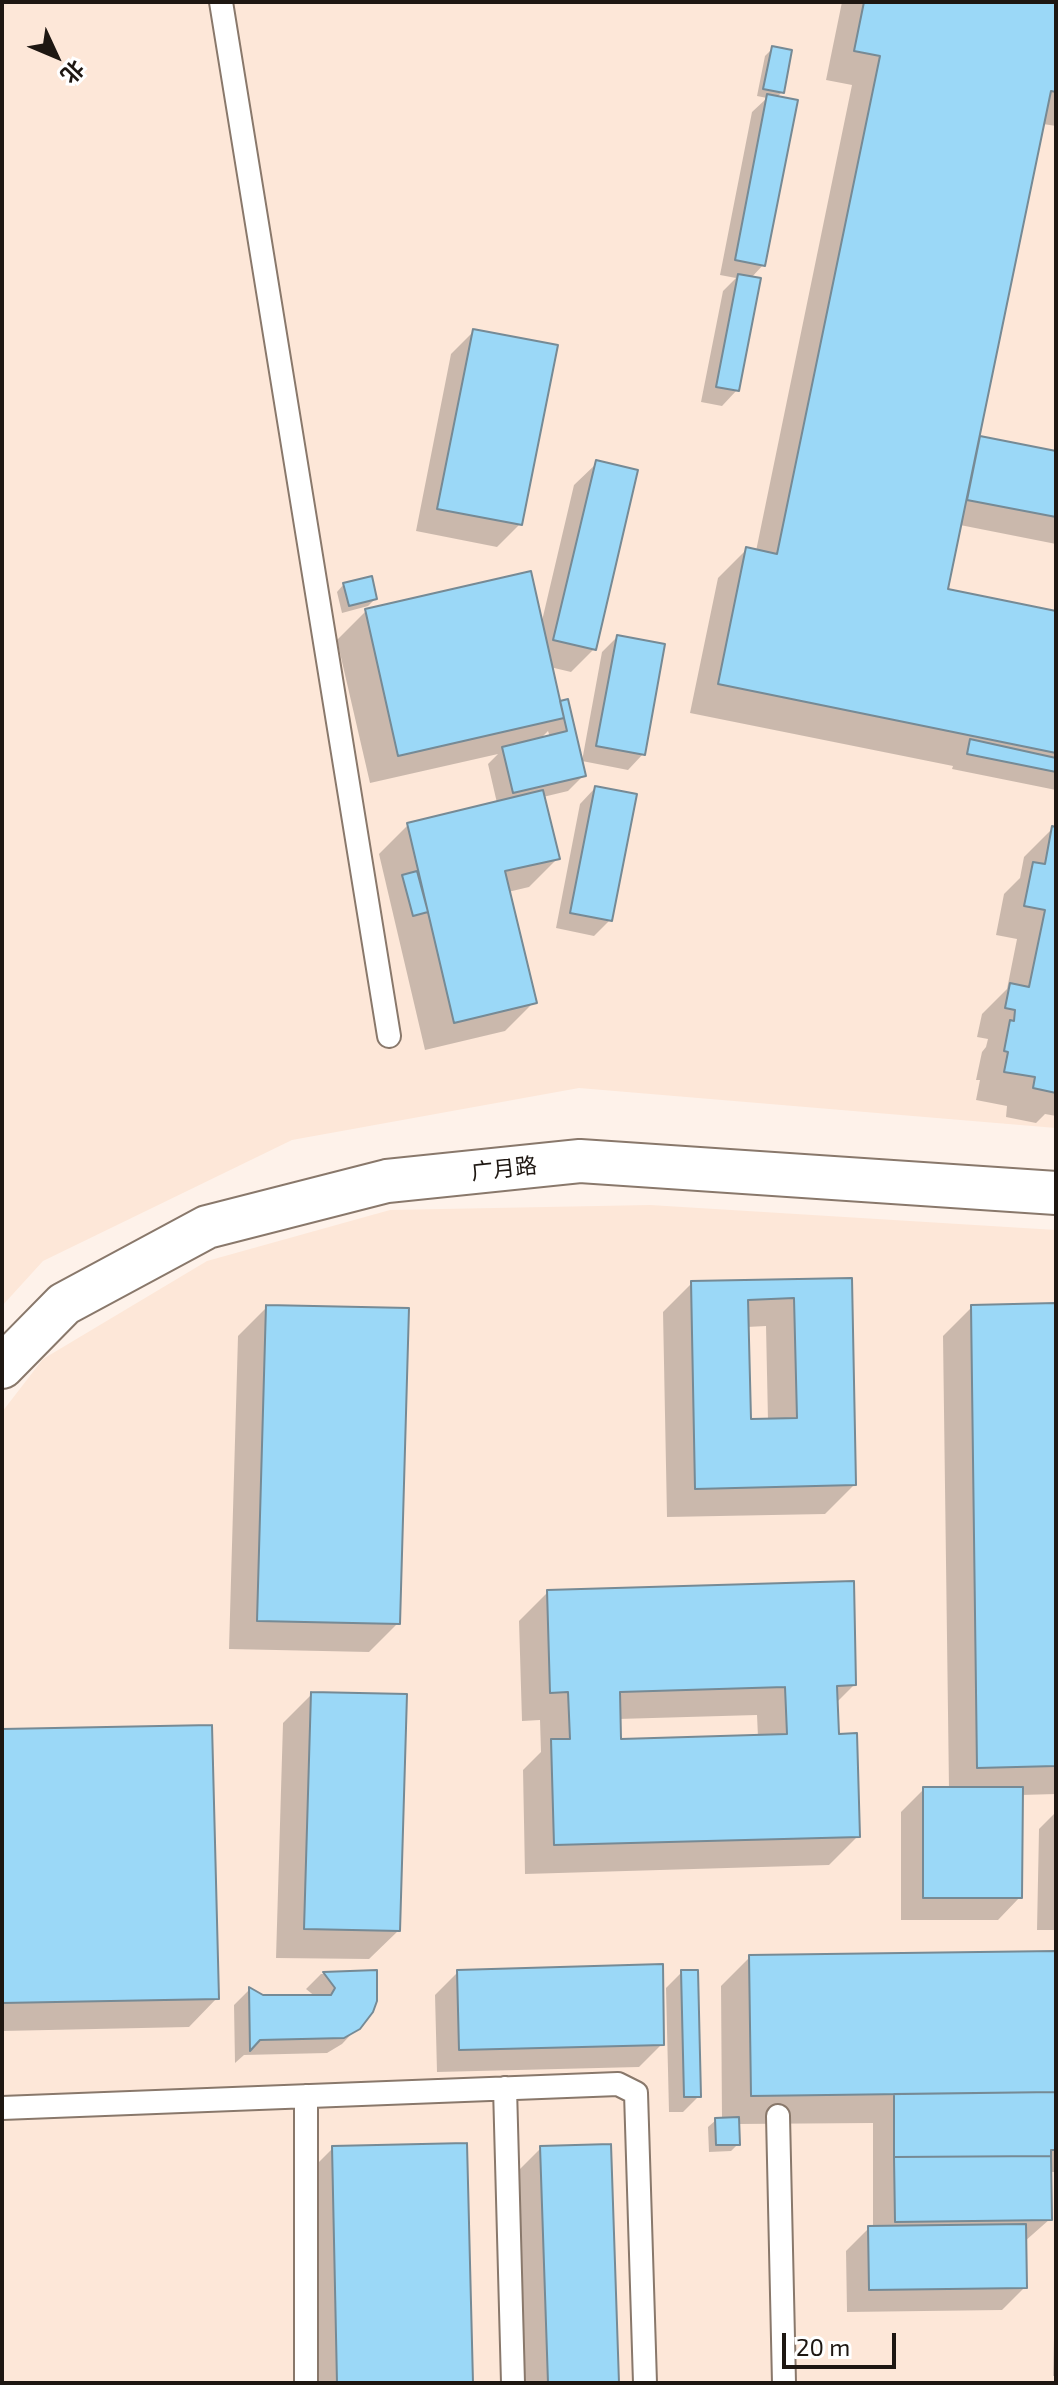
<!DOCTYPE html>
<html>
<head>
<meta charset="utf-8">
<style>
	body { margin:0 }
	#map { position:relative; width:1058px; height:2385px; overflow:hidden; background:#fef2ea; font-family:"Exo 2","Noto Sans SC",sans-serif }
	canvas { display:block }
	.frame { position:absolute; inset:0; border:4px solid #1e1712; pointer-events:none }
	.north { position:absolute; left:16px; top:16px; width:80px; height:80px; -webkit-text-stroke:6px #fff; paint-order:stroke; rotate:134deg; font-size:22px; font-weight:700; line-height:32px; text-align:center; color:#1e1712 }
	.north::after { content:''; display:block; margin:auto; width:28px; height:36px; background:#1e1712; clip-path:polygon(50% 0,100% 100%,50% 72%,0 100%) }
	.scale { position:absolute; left:782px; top:2333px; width:114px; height:36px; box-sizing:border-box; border:4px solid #1e1712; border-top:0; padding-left:10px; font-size:24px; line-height:28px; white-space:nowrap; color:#1e1712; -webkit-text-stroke:6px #fff; paint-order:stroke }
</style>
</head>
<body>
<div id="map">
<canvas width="1058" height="2385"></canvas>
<div class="frame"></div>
<div class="north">北</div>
<div class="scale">20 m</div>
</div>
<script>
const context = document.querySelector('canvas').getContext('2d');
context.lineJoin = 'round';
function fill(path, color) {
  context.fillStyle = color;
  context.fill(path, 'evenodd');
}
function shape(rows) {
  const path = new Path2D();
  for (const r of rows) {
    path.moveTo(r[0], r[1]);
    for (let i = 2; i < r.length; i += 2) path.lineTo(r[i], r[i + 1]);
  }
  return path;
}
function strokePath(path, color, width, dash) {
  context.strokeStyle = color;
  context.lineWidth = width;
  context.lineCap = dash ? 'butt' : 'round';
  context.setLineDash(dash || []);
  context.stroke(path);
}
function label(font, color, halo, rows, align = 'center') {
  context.font = font + ' "Exo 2","Noto Sans SC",sans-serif';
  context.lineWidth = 6;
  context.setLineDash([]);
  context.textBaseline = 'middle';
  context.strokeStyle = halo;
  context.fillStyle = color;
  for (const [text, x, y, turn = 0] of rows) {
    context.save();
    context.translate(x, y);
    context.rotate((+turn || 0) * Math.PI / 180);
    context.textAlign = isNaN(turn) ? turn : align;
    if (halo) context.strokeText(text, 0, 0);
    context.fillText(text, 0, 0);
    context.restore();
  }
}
fill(shape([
	[2,2,1056,2,1056,1128,579,1088,292,1140,43,1261,2,1306],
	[650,1205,1056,1230,1056,2383,2,2383,2,1412,43,1359,207,1261,390,1210]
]), '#fde7d8');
fill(shape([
	[842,2,1056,2,1056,126,1043,124,977,443,981,439,1056,453,1056,544,960,525,946,590,1056,613,1056,790,952,769,953,766,690,713,718,578,747,549,756,551,852,85,826,80],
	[773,48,782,92,776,98,763,265,751,278,737,390,722,406,701,402,723,291,736,278,720,275,752,112,767,98,757,96,765,56],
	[474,331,520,524,497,547,416,531,451,354],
	[597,463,594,649,571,672,550,667,559,705,561,703,584,775,568,791,543,797,558,858,529,887,508,892,534,1002,505,1031,425,1050,379,854,408,825,497,803,488,764,498,754,370,783,337,640,366,611,541,625,574,485],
	[548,731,550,737,539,740],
	[344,584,375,599,368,606,342,613,337,592],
	[617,637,643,754,628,770,582,761,602,652],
	[595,788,610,920,594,936,556,928,580,804],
	[1053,828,1056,829,1056,1116,1045,1114,1036,1123,1006,1117,1007,1106,976,1100,980,1080,976,1080,982,1052,986,1047,988,1039,977,1037,982,1014,1007,989,1017,939,996,935,1004,894,1020,878,1024,857],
	[850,1280,854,1485,825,1514,667,1517,663,1312,692,1283],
	[766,1326,768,1421,749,1422,747,1327],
	[1056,1305,1056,1794,1021,1795,1020,1897,998,1920,901,1920,901,1812,924,1789,949,1789,943,1336,972,1307],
	[267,1307,398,1623,369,1652,229,1649,238,1336],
	[548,1592,854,1685,836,1703,837,1736,858,1836,829,1865,525,1874,523,1770,541,1752,540,1720,522,1721,519,1621],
	[757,1715,758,1737,619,1741,618,1719],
	[312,1694,398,1931,369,1959,276,1958,283,1723],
	[2,1731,217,1998,189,2027,2,2031],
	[1056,1812,1056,1930,1037,1930,1039,1829],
	[1056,1953,1056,2172,1049,2172,1050,2219,1024,2242,1025,2287,1002,2310,847,2312,846,2251,869,2228,873,2228,873,2123,738,2124,738,2144,731,2151,709,2152,708,2127,716,2120,722,2120,721,1986,750,1957],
	[375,1972,358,2027,342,2044,327,2053,244,2055,235,2063,234,2005,249,1990,262,1997,316,1997,306,1989,321,1974],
	[458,1972,662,2044,639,2067,437,2072,435,1995],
	[682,1972,699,2096,683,2112,669,2112,666,1988],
	[333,2148,471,2383,308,2383,304,2177],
	[541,2148,617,2383,519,2383,512,2177],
	[1055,2299,1056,2299,1056,2376,1053,2376]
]), '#0003');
const building = shape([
	[864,2,1056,2,1056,92,1051,91,948,589,1056,611,1056,753,718,684,746,547,777,554,880,56,854,51,864,2],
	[772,46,792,50,784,93,763,89,772,46],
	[767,94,798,100,765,266,735,260,767,94],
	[738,274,761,278,739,391,716,387,738,274],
	[473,329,558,345,522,525,437,509,473,329],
	[980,436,1056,451,1056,517,967,500,980,436],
	[596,460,638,470,596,650,553,640,596,460],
	[531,571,564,718,398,756,365,609,531,571],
	[372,576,377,599,349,606,343,583,372,576],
	[617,635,665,644,645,755,596,746,617,635],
	[568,699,586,776,513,793,502,747,567,731,560,701,568,699],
	[970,739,1056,758,1056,772,967,754,970,739],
	[595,786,637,794,612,921,570,913,595,786],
	[543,790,560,859,505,871,537,1003,454,1023,407,823,543,790],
	[1052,826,1056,827,1056,1093,1033,1088,1035,1077,1004,1072,1008,1052,1004,1051,1010,1020,1014,1021,1015,1010,1005,1008,1010,983,1029,987,1045,910,1024,906,1033,862,1045,864,1052,826],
	[417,871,428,912,413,916,402,875,417,871],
	[852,1278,856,1485,695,1489,691,1281,852,1278],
	[794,1298,797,1418,751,1419,748,1300,794,1298],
	[1056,1303,1056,1766,977,1768,971,1305,1056,1303],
	[266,1305,409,1308,400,1624,257,1621,266,1305],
	[854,1581,856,1685,837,1686,839,1734,857,1733,860,1837,554,1845,551,1739,570,1739,568,1692,550,1693,547,1590,854,1581],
	[785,1687,787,1734,621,1739,620,1692,785,1687],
	[311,1692,407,1694,400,1931,304,1929,311,1692],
	[212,1725,219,1999,2,2003,2,1729,212,1725],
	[923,1787,1023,1787,1022,1898,923,1898,923,1787],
	[1056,1951,1056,2092,751,2096,749,1955,1056,1951],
	[663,1964,664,2045,459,2050,457,1970,663,1964],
	[377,1970,377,2001,373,2012,360,2029,344,2038,260,2040,250,2051,249,1987,263,1995,331,1995,335,1988,323,1972,377,1970],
	[681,1970,698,1970,701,2097,684,2097,681,1970],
	[1056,2092,1056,2150,1051,2150,1051,2156,894,2157,894,2094,1056,2092],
	[739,2117,740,2145,716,2145,715,2118,739,2117],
	[467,2143,473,2383,337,2383,332,2146,467,2143],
	[611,2144,619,2383,548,2383,540,2146,611,2144],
	[1051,2156,1052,2220,895,2222,894,2157,1051,2156],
	[1026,2224,1027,2288,869,2290,868,2226,1026,2224]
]);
fill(building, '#9bd8f7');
strokePath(building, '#768a95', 2);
const lane = shape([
	[221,2,389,1036],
	[505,2088,513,2383],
	[2,2108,618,2084,636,2093,645,2383],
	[778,2116,784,2383],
	[306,2383,306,2096]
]);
const street = shape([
	[2,1367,64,1304,207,1227,387,1181,580,1161,1056,1193]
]);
strokePath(lane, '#89786b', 26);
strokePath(street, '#89786b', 46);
strokePath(lane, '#fff', 22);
strokePath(street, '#fff', 42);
label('22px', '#1e1712', '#fff', [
	["广月路",504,1169,-6]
]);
</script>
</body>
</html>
